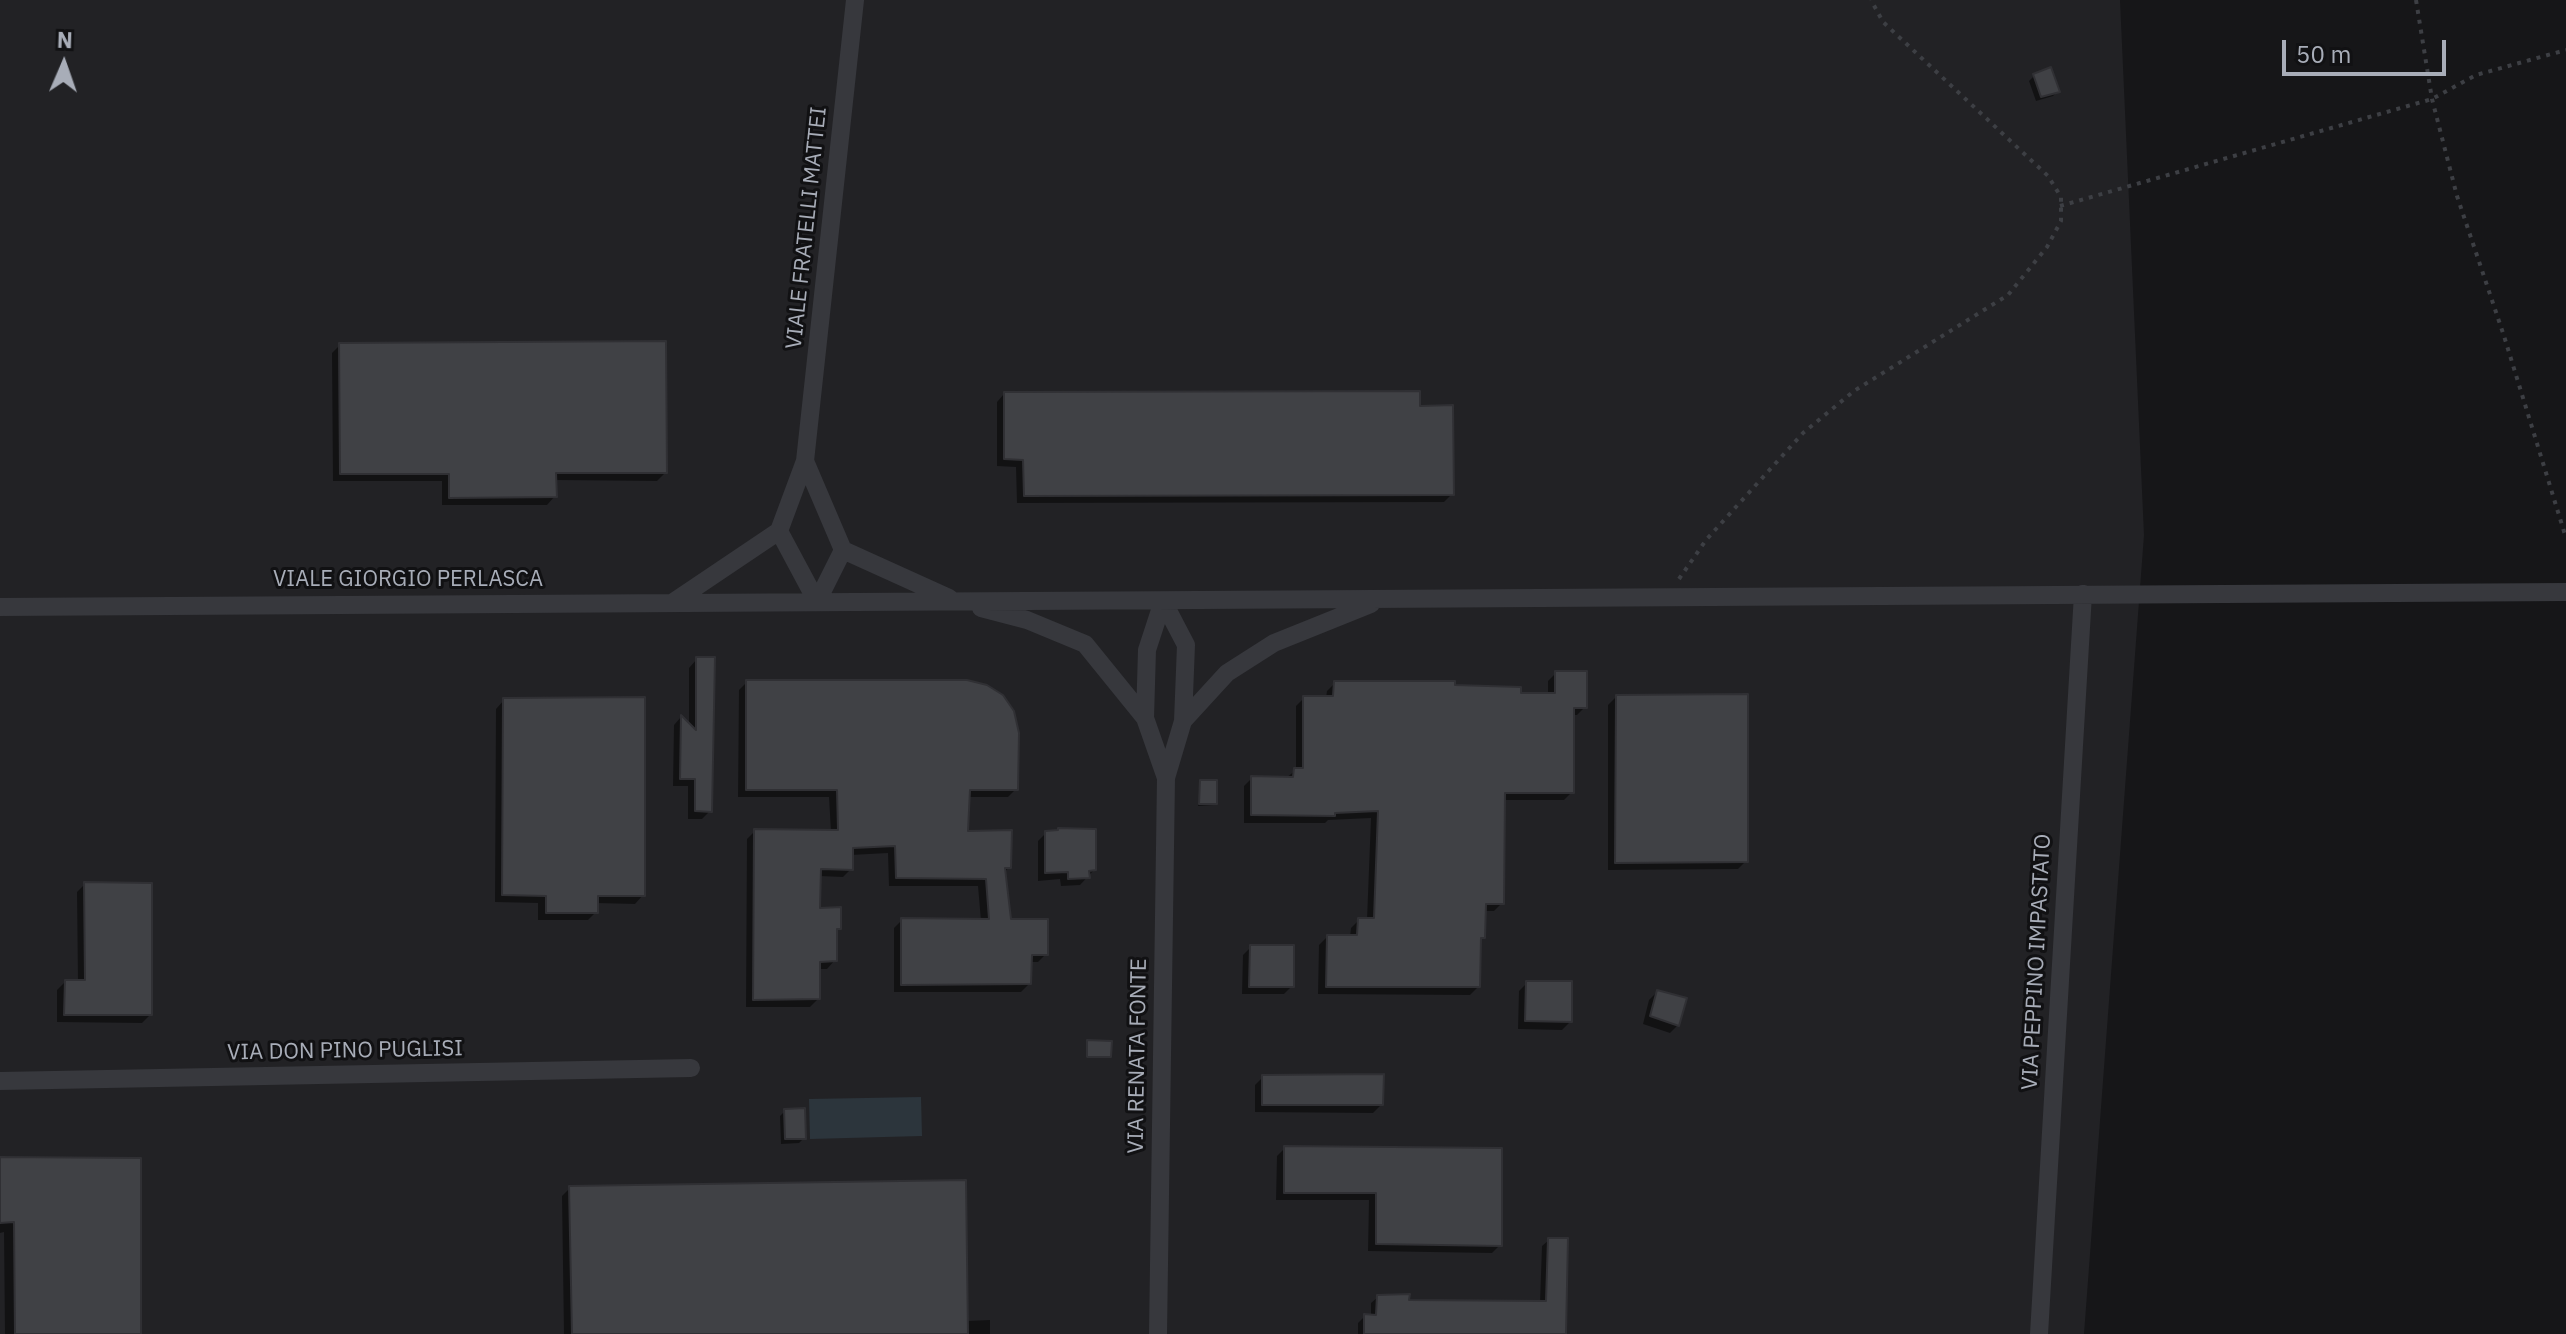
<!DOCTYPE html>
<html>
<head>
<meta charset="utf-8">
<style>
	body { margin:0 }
	#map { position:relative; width:2566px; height:1334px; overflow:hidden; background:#161618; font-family:"IBM Plex Sans",sans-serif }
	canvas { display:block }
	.north { position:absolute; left:24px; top:24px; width:80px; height:80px; -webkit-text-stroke:6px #111113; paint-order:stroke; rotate:2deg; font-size:22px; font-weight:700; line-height:32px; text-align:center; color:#a8adb8 }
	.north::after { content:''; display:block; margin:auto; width:28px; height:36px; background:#a8adb8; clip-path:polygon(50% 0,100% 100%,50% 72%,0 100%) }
	.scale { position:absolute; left:2282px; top:40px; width:164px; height:36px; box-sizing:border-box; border:4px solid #a8adb8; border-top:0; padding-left:10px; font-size:24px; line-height:28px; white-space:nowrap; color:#a8adb8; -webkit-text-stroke:6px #111113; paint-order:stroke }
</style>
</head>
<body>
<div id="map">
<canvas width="2566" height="1334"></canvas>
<div class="north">N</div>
<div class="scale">50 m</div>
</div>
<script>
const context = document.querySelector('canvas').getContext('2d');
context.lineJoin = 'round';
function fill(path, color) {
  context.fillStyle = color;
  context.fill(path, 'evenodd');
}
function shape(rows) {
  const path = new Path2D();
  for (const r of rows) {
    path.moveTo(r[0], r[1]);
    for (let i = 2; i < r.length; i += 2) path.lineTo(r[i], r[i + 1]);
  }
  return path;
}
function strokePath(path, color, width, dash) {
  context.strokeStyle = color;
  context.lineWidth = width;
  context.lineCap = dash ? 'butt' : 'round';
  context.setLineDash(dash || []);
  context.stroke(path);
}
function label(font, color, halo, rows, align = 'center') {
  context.font = font + ' "IBM Plex Sans",sans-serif';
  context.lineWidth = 6;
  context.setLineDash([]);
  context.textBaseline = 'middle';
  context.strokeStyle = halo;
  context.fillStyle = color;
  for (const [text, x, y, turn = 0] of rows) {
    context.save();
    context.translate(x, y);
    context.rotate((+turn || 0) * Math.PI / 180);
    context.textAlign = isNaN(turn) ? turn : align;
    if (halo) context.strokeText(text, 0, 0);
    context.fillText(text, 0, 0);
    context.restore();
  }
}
fill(shape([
	[0,0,2120,0,2144,535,2084,1334,0,1334]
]), '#222225');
fill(shape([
	[921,1097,922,1136,810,1139,809,1099]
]), '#2c353c');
fill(shape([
	[2034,76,2058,91,2053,96,2036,101,2029,81],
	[340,345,665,473,657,481,555,480,555,496,547,505,442,505,442,481,333,481,332,353],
	[1004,394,1452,494,1444,502,1017,503,1016,467,997,466,997,402],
	[697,659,710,811,702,819,688,819,688,786,673,786,674,725,681,717,689,726,689,668],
	[1556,673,1585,707,1577,715,1572,715,1572,792,1564,800,1503,800,1502,903,1494,911,1483,911,1483,938,1479,941,1478,987,1470,995,1318,994,1319,945,1327,937,1350,937,1351,928,1359,920,1367,920,1371,818,1328,820,1325,823,1244,823,1244,786,1252,778,1286,778,1296,770,1296,706,1304,698,1326,698,1327,691,1335,683,1453,687,1518,695,1548,695,1548,681],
	[747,682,1016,789,1008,797,967,797,966,833,1009,867,1004,873,1009,921,1046,954,1038,962,1030,962,1029,984,1021,992,894,992,894,928,902,920,981,921,978,886,889,886,888,853,851,855,851,869,843,877,819,876,818,910,839,928,835,931,835,960,827,969,818,969,818,999,810,1007,746,1007,747,839,755,831,831,832,829,797,738,797,739,690],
	[1616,697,1746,861,1738,869,1608,870,1608,705],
	[504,700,643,895,635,904,596,903,596,912,588,920,538,920,538,903,495,902,496,709],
	[1201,782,1215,803,1213,805,1198,806],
	[1046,833,1094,870,1080,885,1061,886,1060,879,1038,881,1038,841],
	[85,884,150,1015,142,1023,57,1022,57,990,65,982,78,982,77,892],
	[1251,947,1292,986,1284,994,1242,994,1243,955],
	[1527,983,1570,1022,1562,1030,1518,1029,1519,991],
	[1657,992,1678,1025,1670,1033,1643,1024,1649,1000],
	[1088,1042,1109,1056,1086,1058],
	[1263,1077,1381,1105,1373,1113,1255,1112,1255,1085],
	[785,1111,804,1138,799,1143,781,1144,780,1116],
	[1285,1148,1500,1245,1492,1253,1368,1251,1369,1200,1276,1200,1277,1156],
	[0,1159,139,1334,5,1334,4,1232,0,1233],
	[570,1188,966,1321,990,1320,990,1334,564,1334,562,1196],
	[1549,1240,1563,1334,1358,1334,1358,1323,1365,1316,1371,1317,1371,1303,1378,1297,1407,1302,1540,1303,1542,1246]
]), '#0007');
const building = shape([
	[2051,67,2060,92,2041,97,2033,74,2051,67],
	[666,341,667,473,556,473,557,497,449,498,449,474,340,474,339,343,666,341],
	[1420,391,1420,406,1453,405,1454,495,1024,496,1023,460,1004,459,1004,392,1420,391],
	[696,657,715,657,712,812,695,811,695,779,680,779,681,715,696,730,696,657],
	[1555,671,1587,671,1587,708,1574,708,1574,793,1505,793,1504,904,1486,904,1485,938,1481,938,1480,987,1326,987,1327,935,1357,935,1358,918,1374,918,1378,811,1335,813,1335,816,1251,815,1251,776,1293,777,1294,768,1303,768,1303,696,1333,696,1334,681,1455,681,1455,685,1521,687,1521,693,1555,693,1555,671],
	[746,680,967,680,987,685,1003,695,1014,711,1019,733,1018,790,970,790,968,831,1012,830,1011,868,1005,868,1011,919,1048,919,1048,955,1032,955,1031,984,901,985,901,918,989,919,986,879,896,878,895,846,853,848,853,870,821,869,820,908,841,907,841,929,837,929,837,961,820,962,820,999,753,1000,754,829,838,830,837,790,746,790,746,680],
	[1748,694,1748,862,1615,863,1616,695,1748,694],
	[645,697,645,896,598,896,598,913,546,913,546,896,502,895,503,698,645,697],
	[1200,780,1217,780,1217,804,1199,804,1200,780],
	[1058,828,1096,829,1096,870,1089,871,1090,878,1068,879,1068,872,1045,873,1045,831,1058,830,1058,828],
	[84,882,152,883,152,1015,64,1015,65,980,85,980,84,882],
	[1250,945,1294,945,1294,987,1249,987,1250,945],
	[1526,981,1572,981,1572,1022,1525,1021,1526,981],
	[1657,990,1687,998,1679,1026,1650,1016,1657,990],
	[1087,1040,1112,1041,1111,1057,1087,1057,1087,1040],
	[1384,1074,1383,1105,1262,1105,1262,1075,1384,1074],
	[805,1108,806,1139,785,1139,784,1109,805,1108],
	[1284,1146,1502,1148,1502,1246,1376,1244,1376,1193,1284,1193,1284,1146],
	[0,1157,141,1158,141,1334,15,1334,14,1222,0,1223,0,1157],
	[966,1180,968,1334,572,1334,569,1186,966,1180],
	[1548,1238,1568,1238,1566,1334,1364,1334,1364,1314,1376,1315,1377,1295,1410,1294,1409,1300,1546,1301,1548,1238]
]);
fill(building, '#404145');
strokePath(building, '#303034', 2);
strokePath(shape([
	[2416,0,2432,99,2457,196,2504,336,2566,538],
	[2060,206,2432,99,2476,75,2566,50],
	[1679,579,1706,540,1803,433,1854,391,2008,295,2047,247,2061,221,2061,197,2048,176,1883,22,1871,0]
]), '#3d3f44', 4, [4, 6]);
strokePath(shape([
	[805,461,855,0],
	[779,531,817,602],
	[817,602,843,550],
	[672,603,779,531,805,461,843,550,949,598],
	[0,607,2566,592],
	[981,608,1027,620,1085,644,1145,718,1166,778,1183,721,1227,673,1274,643,1371,604],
	[1145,718,1147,650,1163,601,1186,645,1183,721],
	[0,1081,691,1068],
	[1158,1334,1166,778],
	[2039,1334,2083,594]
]), '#37383d', 18);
label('22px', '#a8adb8', '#111113', [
	["VIALE FRATELLI MATTEI",807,228,-84],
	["VIALE GIORGIO PERLASCA",408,580],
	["VIA PEPPINO IMPASTATO",2037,962,-87],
	["VIA DON PINO PUGLISI",345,1051,-1],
	["VIA RENATA FONTE",1138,1056,-89]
]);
</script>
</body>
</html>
